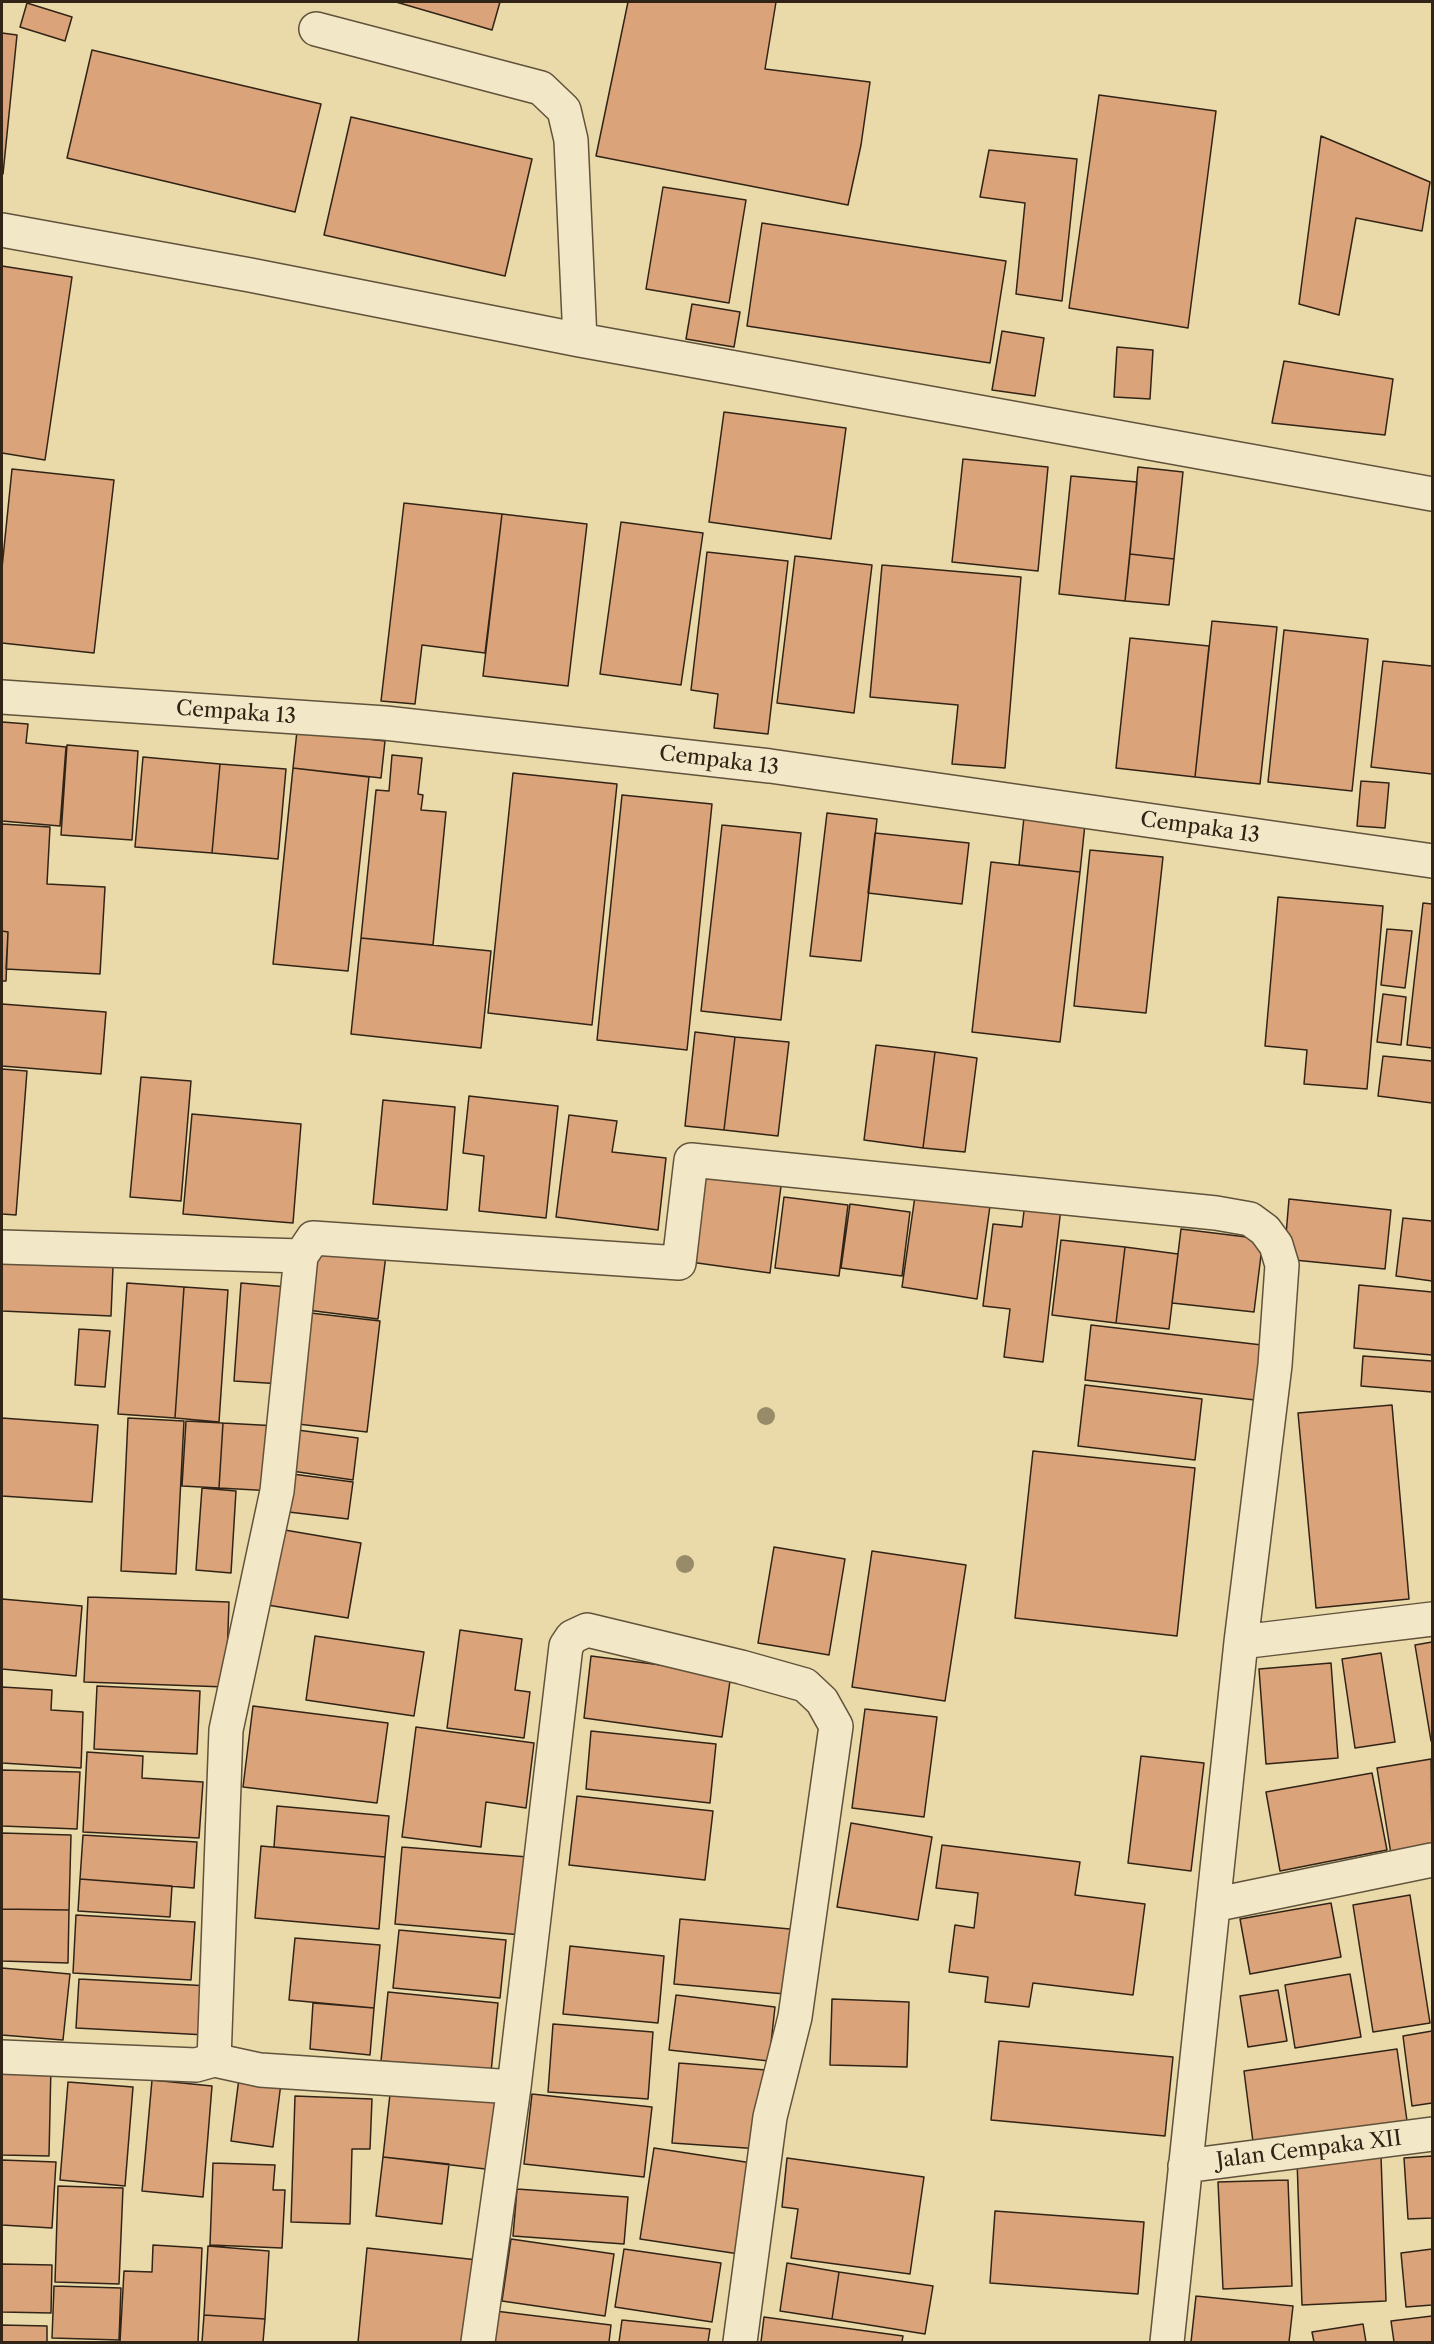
<!DOCTYPE html>
<html>
<head>
<meta charset="utf-8">
<style>
	body { margin:0 }
	#map { position:relative; width:1434px; height:2344px; overflow:hidden; background:#ebdaa9; font-family:"Libre Caslon Text",serif }
	canvas { display:block }
	.frame { position:absolute; inset:0; border:3px solid #312416; pointer-events:none }
</style>
</head>
<body>
<div id="map">
<canvas width="1434" height="2344"></canvas>
<div class="frame"></div>
</div>
<script>
const context = document.querySelector('canvas').getContext('2d');
context.lineJoin = 'round';
function fill(path, color) {
  context.fillStyle = color;
  context.fill(path, 'evenodd');
}
function shape(rows) {
  const path = new Path2D();
  for (const r of rows) {
    path.moveTo(r[0], r[1]);
    for (let i = 2; i < r.length; i += 2) path.lineTo(r[i], r[i + 1]);
  }
  return path;
}
function strokePath(path, color, width, dash) {
  context.strokeStyle = color;
  context.lineWidth = width;
  context.lineCap = dash ? 'butt' : 'round';
  context.setLineDash(dash || []);
  context.stroke(path);
}
function label(font, color, halo, rows, align = 'center') {
  context.font = font + ' "Libre Caslon Text",serif';
  context.lineWidth = 5;
  context.setLineDash([]);
  context.textBaseline = 'middle';
  context.strokeStyle = halo;
  context.fillStyle = color;
  for (const [text, x, y, turn = 0] of rows) {
    context.save();
    context.translate(x, y);
    context.rotate((+turn || 0) * Math.PI / 180);
    context.textAlign = isNaN(turn) ? turn : align;
    if (halo) context.strokeText(text, 0, 0);
    context.fillText(text, 0, 0);
    context.restore();
  }
}
const building = shape([
	[396,2,500,2,492,30,396,2],
	[628,2,776,2,765,69,870,82,861,145,848,205,596,156,628,2],
	[27,3,72,17,65,41,20,27,27,3],
	[2,33,17,35,3,174,2,174,2,33],
	[92,50,321,104,295,212,67,158,92,50],
	[1099,95,1216,111,1188,328,1069,308,1099,95],
	[351,117,532,159,505,276,324,235,351,117],
	[1321,136,1430,182,1422,231,1356,218,1339,315,1299,304,1321,136],
	[989,150,1077,159,1062,301,1016,294,1025,203,980,197,989,150],
	[663,187,746,200,729,303,646,289,663,187],
	[762,223,1006,261,990,363,747,326,762,223],
	[2,266,72,277,45,460,2,453,2,266],
	[692,304,740,312,734,347,686,339,692,304],
	[1002,331,1044,338,1035,396,992,390,1002,331],
	[1117,347,1153,350,1150,399,1114,397,1117,347],
	[1284,361,1393,379,1385,435,1272,423,1284,361],
	[724,412,846,428,831,539,709,522,724,412],
	[963,459,1048,467,1038,571,952,562,963,459],
	[1138,467,1183,472,1174,559,1130,554,1138,467],
	[12,469,114,480,94,653,2,643,2,568,12,469],
	[1071,476,1137,482,1125,601,1059,594,1071,476],
	[404,503,502,514,485,653,422,645,415,704,381,701,404,503],
	[502,514,587,524,568,686,483,676,502,514],
	[621,522,703,533,681,685,600,674,621,522],
	[707,552,788,561,768,734,714,728,718,694,691,690,707,552],
	[1130,554,1174,559,1169,605,1125,601,1130,554],
	[795,556,872,565,854,713,777,703,795,556],
	[882,565,1021,577,1005,768,952,764,958,705,870,697,882,565],
	[1212,621,1277,627,1260,784,1195,777,1212,621],
	[1284,630,1368,639,1352,791,1268,782,1284,630],
	[1130,638,1209,646,1195,777,1116,768,1130,638],
	[1383,661,1432,666,1432,774,1371,767,1383,661],
	[2,722,28,724,26,743,66,747,60,826,2,821,2,722],
	[297,731,385,741,381,778,293,768,297,731],
	[67,745,138,751,132,840,61,835,67,745],
	[392,755,422,758,418,794,423,795,421,810,446,812,433,945,361,938,376,790,389,791,392,755],
	[143,757,220,764,212,853,135,847,143,757],
	[220,764,286,769,278,859,212,853,220,764],
	[293,768,369,777,348,971,273,964,293,768],
	[513,773,617,784,592,1025,488,1013,513,773],
	[1361,781,1389,783,1385,828,1357,826,1361,781],
	[622,795,712,804,687,1050,597,1040,622,795],
	[827,813,877,819,861,961,810,956,827,813],
	[1024,817,1085,824,1080,872,1019,865,1024,817],
	[2,824,50,827,47,884,105,887,100,974,6,969,8,932,2,931,2,824],
	[722,825,801,833,781,1020,701,1011,722,825],
	[875,833,969,843,962,904,868,893,875,833],
	[1090,850,1163,857,1146,1013,1074,1006,1090,850],
	[991,862,1080,872,1060,1042,972,1032,991,862],
	[1278,897,1383,906,1367,1089,1304,1084,1307,1050,1265,1046,1278,897],
	[1423,903,1432,904,1432,1048,1407,1045,1423,903],
	[1387,929,1412,931,1405,988,1381,985,1387,929],
	[2,931,8,932,6,981,2,981,2,931],
	[361,938,491,951,481,1048,351,1034,361,938],
	[1383,994,1406,997,1401,1045,1377,1042,1383,994],
	[2,1004,106,1012,101,1074,2,1066,2,1004],
	[695,1032,735,1037,724,1130,685,1126,695,1032],
	[735,1037,789,1042,778,1136,724,1130,735,1037],
	[876,1045,935,1052,923,1148,864,1140,876,1045],
	[935,1052,977,1058,965,1152,923,1148,935,1052],
	[1383,1056,1432,1061,1432,1103,1378,1096,1383,1056],
	[2,1069,27,1071,16,1215,2,1214,2,1069],
	[141,1077,191,1081,181,1201,130,1197,141,1077],
	[469,1096,558,1106,546,1218,479,1211,484,1156,463,1153,469,1096],
	[383,1100,455,1107,447,1210,373,1204,383,1100],
	[192,1114,301,1124,293,1223,183,1214,192,1114],
	[569,1115,617,1121,612,1152,666,1158,658,1230,556,1217,569,1115],
	[701,1175,781,1186,770,1273,690,1262,701,1175],
	[915,1196,990,1206,977,1299,902,1287,915,1196],
	[784,1197,848,1205,839,1276,775,1268,784,1197],
	[1289,1199,1391,1210,1385,1269,1284,1259,1289,1199],
	[1025,1203,1061,1208,1043,1362,1004,1357,1010,1309,983,1306,993,1224,1022,1227,1025,1203],
	[850,1204,910,1212,902,1276,841,1268,850,1204],
	[1403,1218,1432,1221,1432,1281,1396,1276,1403,1218],
	[1181,1229,1263,1239,1254,1312,1172,1303,1181,1229],
	[1061,1240,1125,1247,1116,1323,1052,1315,1061,1240],
	[315,1246,386,1255,378,1319,307,1310,315,1246],
	[1125,1247,1178,1254,1169,1329,1116,1323,1125,1247],
	[2,1262,113,1266,111,1316,2,1311,2,1262],
	[127,1283,184,1287,175,1418,118,1414,127,1283],
	[241,1283,288,1287,282,1384,234,1381,241,1283],
	[1359,1285,1432,1292,1432,1355,1354,1348,1359,1285],
	[184,1287,228,1290,219,1422,175,1418,184,1287],
	[302,1312,380,1321,367,1432,289,1423,302,1312],
	[1091,1325,1262,1345,1255,1400,1085,1380,1091,1325],
	[79,1329,110,1331,105,1387,75,1385,79,1329],
	[1363,1356,1432,1361,1432,1392,1361,1386,1363,1356],
	[1085,1385,1202,1399,1195,1460,1078,1446,1085,1385],
	[1392,1405,1409,1599,1316,1608,1298,1413,1392,1405],
	[2,1418,98,1425,92,1502,2,1496,2,1418],
	[128,1418,184,1421,176,1574,121,1571,128,1418],
	[186,1421,223,1423,219,1488,182,1486,186,1421],
	[223,1423,278,1426,274,1491,219,1488,223,1423],
	[290,1429,358,1438,353,1480,285,1470,290,1429],
	[1033,1451,1195,1468,1177,1636,1015,1618,1033,1451],
	[285,1473,353,1482,348,1519,280,1511,285,1473],
	[202,1488,236,1491,231,1573,196,1570,202,1488],
	[273,1528,361,1543,348,1618,261,1604,273,1528],
	[774,1547,845,1559,829,1655,758,1643,774,1547],
	[872,1551,966,1565,945,1701,852,1687,872,1551],
	[88,1597,229,1602,226,1687,84,1682,88,1597],
	[2,1599,82,1606,76,1676,2,1669,2,1599],
	[460,1630,522,1639,515,1690,530,1692,524,1738,447,1728,460,1630],
	[315,1636,424,1652,414,1716,306,1700,315,1636],
	[1432,1642,1432,1741,1431,1741,1415,1645,1432,1642],
	[1381,1653,1395,1742,1355,1748,1342,1659,1381,1653],
	[591,1656,731,1674,722,1737,584,1718,591,1656],
	[1331,1663,1338,1758,1266,1764,1259,1669,1331,1663],
	[97,1686,200,1691,197,1754,94,1749,97,1686],
	[2,1687,52,1690,51,1710,83,1712,81,1768,2,1763,2,1687],
	[253,1706,388,1723,377,1803,243,1787,253,1706],
	[865,1709,937,1717,924,1817,852,1808,865,1709],
	[416,1727,534,1743,526,1808,486,1802,481,1847,402,1837,416,1727],
	[591,1731,716,1744,710,1803,586,1789,591,1731],
	[87,1752,143,1756,142,1778,203,1782,199,1838,83,1832,87,1752],
	[1141,1756,1204,1763,1191,1871,1128,1863,1141,1756],
	[1431,1759,1432,1847,1391,1854,1377,1768,1431,1759],
	[2,1770,80,1772,77,1829,2,1826,2,1770],
	[1372,1773,1387,1850,1280,1871,1266,1792,1372,1773],
	[577,1796,713,1811,705,1880,569,1865,577,1796],
	[277,1806,389,1816,385,1857,274,1847,277,1806],
	[851,1823,932,1837,918,1920,837,1907,851,1823],
	[2,1833,71,1835,69,1910,2,1909,2,1833],
	[83,1835,197,1842,194,1888,80,1879,83,1835],
	[942,1845,1080,1862,1075,1895,1145,1904,1133,1995,1033,1983,1029,2007,985,2002,988,1977,949,1972,955,1925,974,1928,978,1893,936,1888,942,1845],
	[261,1846,385,1857,379,1929,255,1918,261,1846],
	[402,1847,528,1857,522,1935,395,1924,402,1847],
	[80,1879,172,1886,170,1917,78,1911,80,1879],
	[1410,1895,1430,2023,1373,2032,1353,1905,1410,1895],
	[1331,1903,1341,1957,1250,1974,1240,1919,1331,1903],
	[2,1909,69,1910,68,1963,2,1961,2,1909],
	[76,1915,195,1922,191,1980,73,1973,76,1915],
	[680,1919,790,1929,785,1994,674,1984,680,1919],
	[399,1930,506,1940,500,1998,393,1988,399,1930],
	[295,1938,380,1945,374,2008,289,2000,295,1938],
	[570,1946,664,1956,658,2023,563,2014,570,1946],
	[2,1968,70,1974,63,2040,2,2035,2,1968],
	[1350,1974,1361,2037,1295,2048,1285,1985,1350,1974],
	[79,1979,210,1986,206,2035,76,2028,79,1979],
	[1278,1990,1287,2041,1248,2047,1240,1996,1278,1990],
	[388,1992,498,2003,491,2072,381,2061,388,1992],
	[676,1995,775,2007,769,2061,669,2050,676,1995],
	[832,1999,909,2002,907,2067,830,2065,832,1999],
	[313,2003,374,2008,370,2055,310,2049,313,2003],
	[553,2024,653,2032,648,2099,548,2092,553,2024],
	[1432,2031,1432,2103,1412,2106,1403,2036,1432,2031],
	[999,2041,1173,2057,1165,2136,991,2120,999,2041],
	[1397,2049,1408,2128,1254,2150,1244,2071,1397,2049],
	[679,2063,766,2070,760,2149,672,2143,679,2063],
	[2,2064,51,2065,49,2156,2,2155,2,2064],
	[239,2078,281,2083,273,2147,231,2141,239,2078],
	[152,2080,212,2086,203,2197,142,2191,152,2080],
	[68,2082,133,2087,125,2186,60,2180,68,2082],
	[391,2085,502,2097,494,2170,383,2157,391,2085],
	[532,2094,652,2107,644,2177,524,2164,532,2094],
	[295,2096,372,2099,370,2149,352,2149,350,2224,291,2222,295,2096],
	[654,2148,752,2163,739,2254,640,2239,654,2148],
	[1381,2156,1386,2301,1302,2305,1297,2160,1381,2156],
	[1432,2156,1432,2218,1408,2219,1404,2158,1432,2156],
	[383,2157,449,2164,442,2224,376,2216,383,2157],
	[787,2158,924,2177,910,2274,791,2258,798,2209,782,2207,787,2158],
	[2,2160,56,2162,52,2228,2,2225,2,2160],
	[213,2163,275,2165,273,2190,285,2190,282,2248,210,2245,213,2163],
	[1288,2180,1292,2286,1223,2289,1218,2182,1288,2180],
	[58,2186,123,2188,119,2284,55,2282,58,2186],
	[517,2189,628,2197,624,2244,513,2236,517,2189],
	[995,2211,1144,2222,1138,2294,990,2283,995,2211],
	[511,2239,614,2254,605,2316,502,2301,511,2239],
	[153,2245,202,2248,198,2342,120,2342,124,2271,152,2272,153,2245],
	[208,2246,269,2251,265,2319,204,2315,208,2246],
	[367,2248,478,2260,469,2342,358,2342,367,2248],
	[624,2249,721,2263,712,2322,615,2307,624,2249],
	[1432,2249,1432,2305,1406,2307,1401,2253,1432,2249],
	[787,2263,839,2272,832,2319,780,2311,787,2263],
	[2,2264,52,2265,51,2313,2,2312,2,2264],
	[839,2272,933,2286,925,2334,832,2319,839,2272],
	[54,2286,121,2288,119,2340,52,2338,54,2286],
	[1196,2296,1293,2306,1289,2342,1191,2342,1196,2296],
	[495,2311,611,2325,609,2342,491,2342,495,2311],
	[204,2315,265,2319,263,2342,202,2342,204,2315],
	[1432,2316,1432,2342,1394,2342,1391,2321,1432,2316],
	[764,2317,903,2336,902,2342,761,2342,764,2317],
	[622,2320,710,2329,708,2342,619,2342,622,2320],
	[1363,2324,1366,2342,1314,2342,1312,2332,1363,2324],
	[2,2325,47,2326,47,2342,2,2342,2,2325]
]);
fill(building, '#daa379');
strokePath(building, '#312416', 1.5);
const minor = shape([
	[316,29,541,88,564,110,571,140,580,340],
	[2,230,250,275,580,340,1432,494],
	[2,697,385,723,770,766,1432,861],
	[2,1247,301,1256],
	[1241,1642,1432,1619],
	[1213,1905,1432,1860],
	[2,2057,196,2065,214,2060,226,1730,277,1491,301,1256,313,1238,679,1263,691,1160,1216,1213,1250,1219,1265,1230,1276,1245,1282,1265,1275,1365,1241,1642,1167,2342],
	[214,2060,260,2070,514,2087],
	[1185,2166,1432,2134],
	[478,2342,514,2087,566,1646,572,1637,587,1630,741,1667,805,1685,822,1701,836,1726,795,2017,770,2117,740,2342]
]);
strokePath(minor, '#60523b', 36);
strokePath(minor, '#f2e7c7', 33);
context.fillStyle = '#978b68';
for (const [x, y] of [
	[766,1416],
	[685,1564]
]) {
  context.beginPath();
  context.arc(x, y, 9, 0, 2 * Math.PI);
  context.fill();
}
label('21px', '#312416', '#f2e7c7', [
	["Cempaka 13",236,713,4],
	["Cempaka 13",719,761,7],
	["Cempaka 13",1200,828,8],
	["Jalan Cempaka XII",1309,2150,-7]
]);
</script>
</body>
</html>
